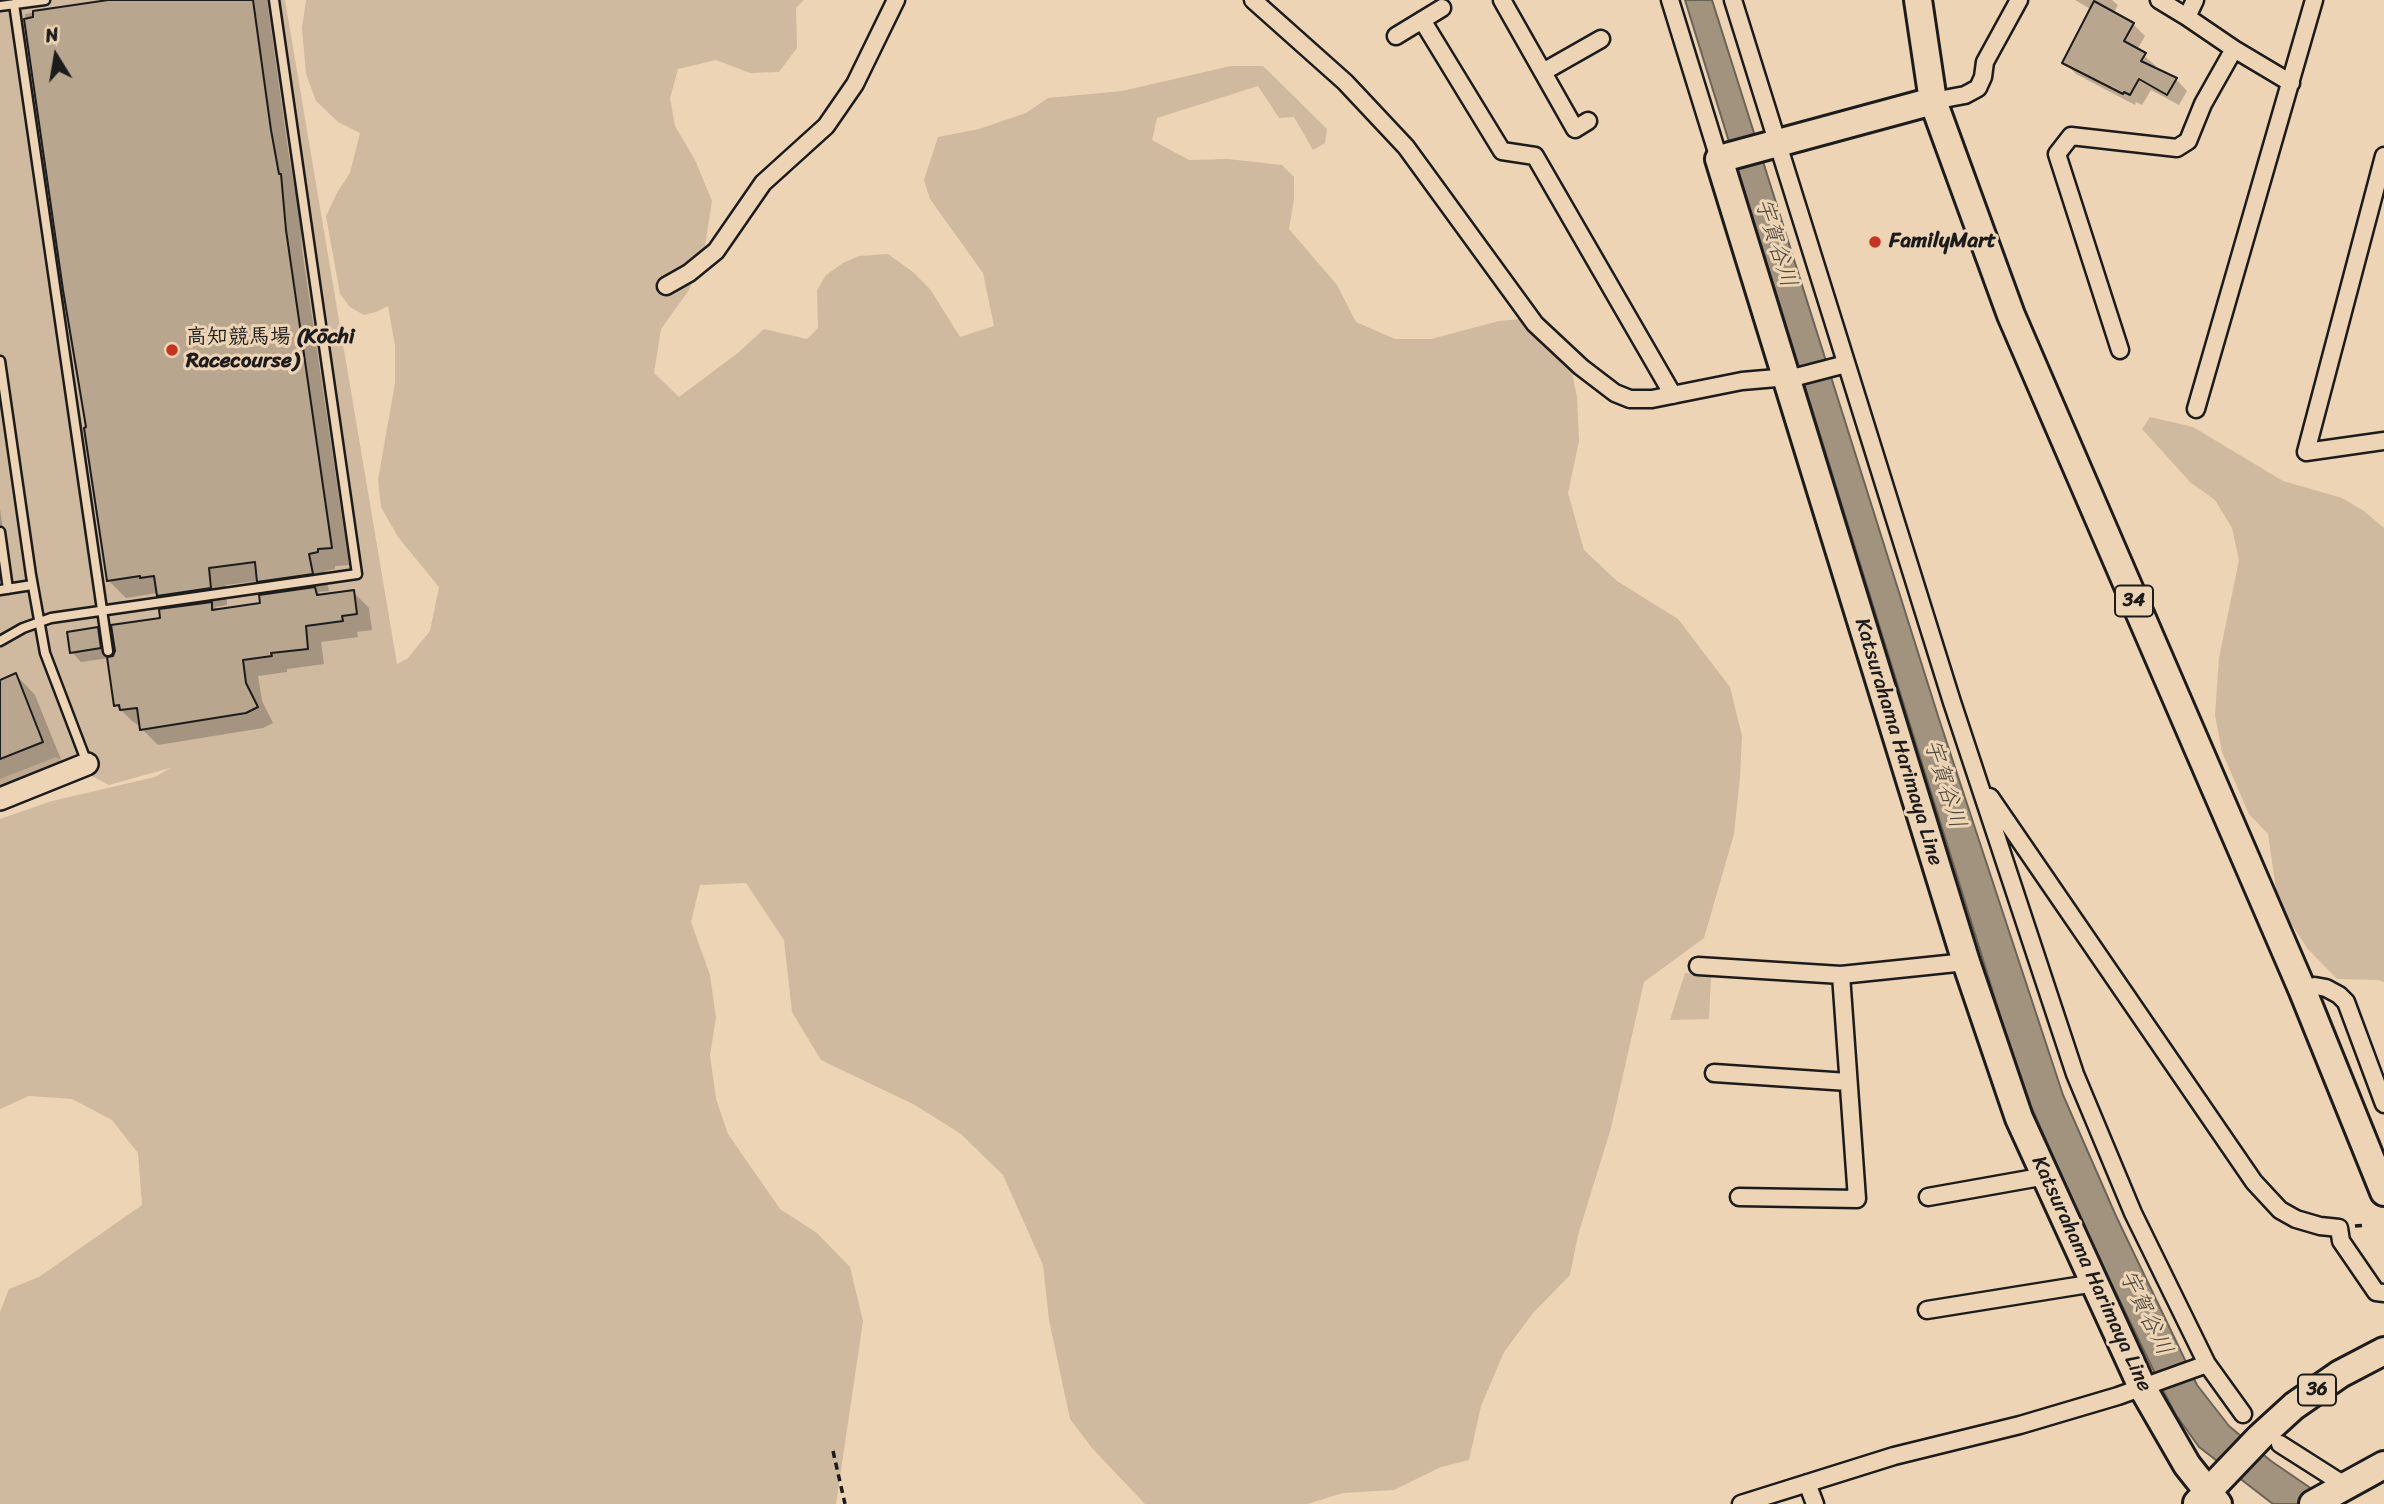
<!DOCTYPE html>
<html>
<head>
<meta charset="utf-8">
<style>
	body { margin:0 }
	#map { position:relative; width:2384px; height:1504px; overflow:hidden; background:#edd4b5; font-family:Sriracha,sans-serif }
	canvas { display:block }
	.north { position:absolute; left:21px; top:21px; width:70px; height:70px; -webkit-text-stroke:5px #edd4b5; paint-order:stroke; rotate:349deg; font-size:19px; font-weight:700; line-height:28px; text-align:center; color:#1c1c1c }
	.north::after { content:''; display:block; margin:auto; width:24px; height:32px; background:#1c1c1c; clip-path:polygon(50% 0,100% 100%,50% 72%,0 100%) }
</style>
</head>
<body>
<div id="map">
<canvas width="2384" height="1504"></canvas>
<div class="north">N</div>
</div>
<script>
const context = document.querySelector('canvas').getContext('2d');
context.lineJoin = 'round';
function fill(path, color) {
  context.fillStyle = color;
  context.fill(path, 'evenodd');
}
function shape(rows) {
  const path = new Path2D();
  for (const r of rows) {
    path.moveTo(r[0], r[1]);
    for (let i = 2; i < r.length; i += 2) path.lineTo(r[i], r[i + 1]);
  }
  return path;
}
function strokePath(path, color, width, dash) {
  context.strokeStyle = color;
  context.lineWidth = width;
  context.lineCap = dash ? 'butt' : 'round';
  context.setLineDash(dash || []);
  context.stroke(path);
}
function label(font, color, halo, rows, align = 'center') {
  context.font = font + ' Sriracha,"Klee One",sans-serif';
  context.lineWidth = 6;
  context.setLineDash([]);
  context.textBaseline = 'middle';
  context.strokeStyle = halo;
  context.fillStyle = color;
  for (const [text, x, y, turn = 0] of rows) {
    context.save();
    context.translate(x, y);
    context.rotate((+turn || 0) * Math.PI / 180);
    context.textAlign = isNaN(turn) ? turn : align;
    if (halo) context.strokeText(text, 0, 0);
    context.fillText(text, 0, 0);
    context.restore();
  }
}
fill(shape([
	[0,0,285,0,397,664,408,658,430,631,439,587,398,537,381,507,378,480,395,383,395,346,388,306,376,312,364,315,350,307,340,294,326,216,338,191,350,173,360,133,338,122,316,101,306,74,302,28,306,0,804,0,796,8,797,48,779,72,750,73,716,60,678,69,670,98,675,126,695,160,712,201,704,252,689,290,661,329,654,373,679,397,739,352,764,329,807,339,818,328,817,290,826,275,843,263,859,256,888,254,913,272,930,289,960,337,994,326,983,273,930,199,924,180,938,137,979,129,1026,113,1048,98,1122,91,1231,66,1263,66,1327,129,1325,143,1313,150,1294,117,1279,118,1258,86,1157,118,1152,140,1189,160,1228,159,1282,165,1294,177,1294,199,1289,229,1337,285,1356,322,1395,339,1431,339,1499,321,1541,317,1567,348,1577,397,1579,441,1568,493,1584,550,1617,581,1678,619,1730,687,1742,736,1740,777,1734,834,1704,938,1644,982,1611,1128,1578,1235,1570,1275,1533,1313,1504,1352,1481,1406,1469,1460,1441,1467,1394,1490,1343,1493,1307,1504,1145,1504,1092,1448,1070,1419,1049,1320,1043,1265,1003,1175,961,1134,915,1105,821,1060,792,1012,784,940,746,883,700,885,691,922,710,975,716,1018,710,1055,716,1099,728,1134,780,1209,817,1233,850,1267,863,1321,836,1504,0,1504,0,1312,9,1289,39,1277,142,1205,138,1153,112,1120,72,1099,29,1096,0,1109,0,819,52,801,155,777,170,768,109,785,56,757,0,779],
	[2150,417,2193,427,2283,481,2342,498,2364,511,2384,528,2384,982,2378,980,2337,979,2307,948,2278,903,2268,834,2249,814,2222,752,2215,715,2219,658,2239,560,2232,528,2215,500,2190,482,2142,429],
	[1685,973,1711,975,1709,1019,1670,1020]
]), '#cfb99f');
const water = shape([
	[1685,0,1712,0,1939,719,2063,1095,2116,1216,2197,1385,2229,1426,2271,1461,2334,1504,2273,1504,2199,1447,2176,1415,2164,1392,2085,1229,2031,1106,2002,1021,1685,0]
]);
fill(water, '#a2937e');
strokePath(water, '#6c6357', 2);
fill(shape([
	[121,0,267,0,288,149,295,191,298,193,302,249,349,565,335,566,335,569,325,571,329,591,318,592,322,596,353,592,369,608,372,630,357,632,358,637,321,642,324,664,287,669,287,672,258,676,262,701,273,723,263,728,158,745,142,729,141,725,138,725,132,721,116,705,109,658,81,662,72,652,97,629,107,638,110,658,114,657,172,609,157,593,126,598,108,580,88,429,65,290,25,14],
	[258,581,273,595,262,605,219,611,215,607,227,605,226,585],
	[2075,0,2112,0,2118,5,2113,14,2133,24,2145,36,2137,50,2156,66,2154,69,2176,79,2187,91,2179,105,2151,90,2142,105,2136,102,2135,105,2076,74,2065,63,2092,10],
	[0,509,9,573,0,574],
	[16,675,35,695,62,762,0,786,0,682]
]), '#0003');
const building = shape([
	[108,0,253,0,271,130,279,174,281,174,286,230,332,548,318,549,318,552,309,554,313,574,257,582,255,562,209,568,211,588,157,596,154,576,140,578,140,576,107,581,84,428,86,427,63,290,24,19,33,17,33,11,108,0],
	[2094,1,2134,23,2124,41,2146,53,2141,61,2177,78,2167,95,2139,79,2130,95,2124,92,2123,94,2062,63,2094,1],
	[315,587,317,595,354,590,357,614,342,616,343,621,306,626,308,649,271,653,272,656,243,660,246,683,258,707,246,713,140,730,137,708,120,710,119,705,114,706,107,657,113,656,115,651,111,625,160,618,159,609,212,602,212,610,260,603,259,595,315,587],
	[98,627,101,648,70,653,67,632,98,627],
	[16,673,43,742,0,759,0,680,16,673]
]);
fill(building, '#b9a68f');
strokePath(building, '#1c1c1c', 2);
const service = shape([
	[14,4,108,651],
	[0,6,45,0],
	[0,361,31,575,45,653,87,763],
	[0,532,8,589],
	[0,590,32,585],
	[0,641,23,628,51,618,357,574,274,0]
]);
const minor = shape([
	[1253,0,1345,82,1406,147,1535,324,1581,367,1615,393,1630,399,1652,399,1742,381,1800,376,1846,364],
	[1502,0,1575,129,1588,121],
	[1670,0,1719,159],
	[1733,0,1952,702,2075,1074,2133,1213,2207,1364,2243,1414],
	[2159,0,2187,17,2195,0],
	[1422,20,1502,151,1535,156,1673,395],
	[1396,36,1442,8],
	[2234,49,2291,83],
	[1543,72,1601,39],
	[1933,101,1965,95,1978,88,1983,77,1985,62,2019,0],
	[2384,156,2306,452,2384,441],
	[666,286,689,273,716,251,763,183,826,126,855,84,896,0],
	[2120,350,2057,154,2071,136,2177,148,2188,141,2203,104,2234,49,2187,17],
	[2196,409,2314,0],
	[1990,797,2254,1182,2280,1210,2296,1219,2320,1226,2339,1228,2341,1241,2376,1292,2384,1293],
	[1698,966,1841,975,1966,962],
	[2302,989,2315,986,2326,988,2339,995,2346,1002,2384,1104],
	[1714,1073,1848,1082],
	[1739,1197,1857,1199,1841,975],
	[1928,1197,2046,1176],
	[1927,1310,2095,1283],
	[2280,1444,2346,1486],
	[1807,1483,1815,1504],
	[1741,1504,1894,1456,2020,1425,2118,1396,2207,1364]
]);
const tertiary = shape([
	[0,799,87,764]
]);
const primary = shape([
	[1918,0,1933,101,2011,315,2302,989,2384,1192],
	[1933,101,1719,159,1966,962,2019,1118,2142,1387,2187,1465,2218,1504],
	[2197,1503,2260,1437,2294,1406,2340,1374,2384,1351],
	[2313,1504,2384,1465]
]);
strokePath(service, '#1c1c1c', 13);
strokePath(minor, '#1c1c1c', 21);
strokePath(tertiary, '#1c1c1c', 26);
strokePath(primary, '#1c1c1c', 32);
strokePath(shape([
	[2355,1226,2367,1225],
	[833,1451,845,1504]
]), '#1c1c1c', 3.5, [7, 5]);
strokePath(service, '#edd4b5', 8);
strokePath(minor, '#edd4b5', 16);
strokePath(tertiary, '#edd4b5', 21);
strokePath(primary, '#edd4b5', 26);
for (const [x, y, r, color] of [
	[1875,242,7,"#c8321e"],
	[172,350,7,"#c8321e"]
]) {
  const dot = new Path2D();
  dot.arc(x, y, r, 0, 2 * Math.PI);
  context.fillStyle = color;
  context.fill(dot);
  strokePath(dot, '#edd4b5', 2.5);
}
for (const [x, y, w] of [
	[2134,601,38],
	[2317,1390,38]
]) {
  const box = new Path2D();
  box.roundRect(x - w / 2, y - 15.5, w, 31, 5);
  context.fillStyle = '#edd4b5';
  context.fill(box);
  strokePath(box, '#1c1c1c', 2);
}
label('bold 19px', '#1c1c1c', null, [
	["34",2134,601],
	["36",2317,1390]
]);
label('bold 21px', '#1c1c1c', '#edd4b5', [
	["FamilyMart",1889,242],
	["高知競馬場 (Kōchi",186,338],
	["Racecourse)",186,362]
], 'left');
label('21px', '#1c1c1c', '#edd4b5', [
	["Katsurahama Harimaya Line",1898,742,73],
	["Katsurahama Harimaya Line",2091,1274,65]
]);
label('italic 23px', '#4b463e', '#edd4b5', [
	["宇賀谷川",1775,243,73],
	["宇賀谷川",1944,784,73],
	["宇賀谷川",2145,1313,64]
]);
</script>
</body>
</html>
